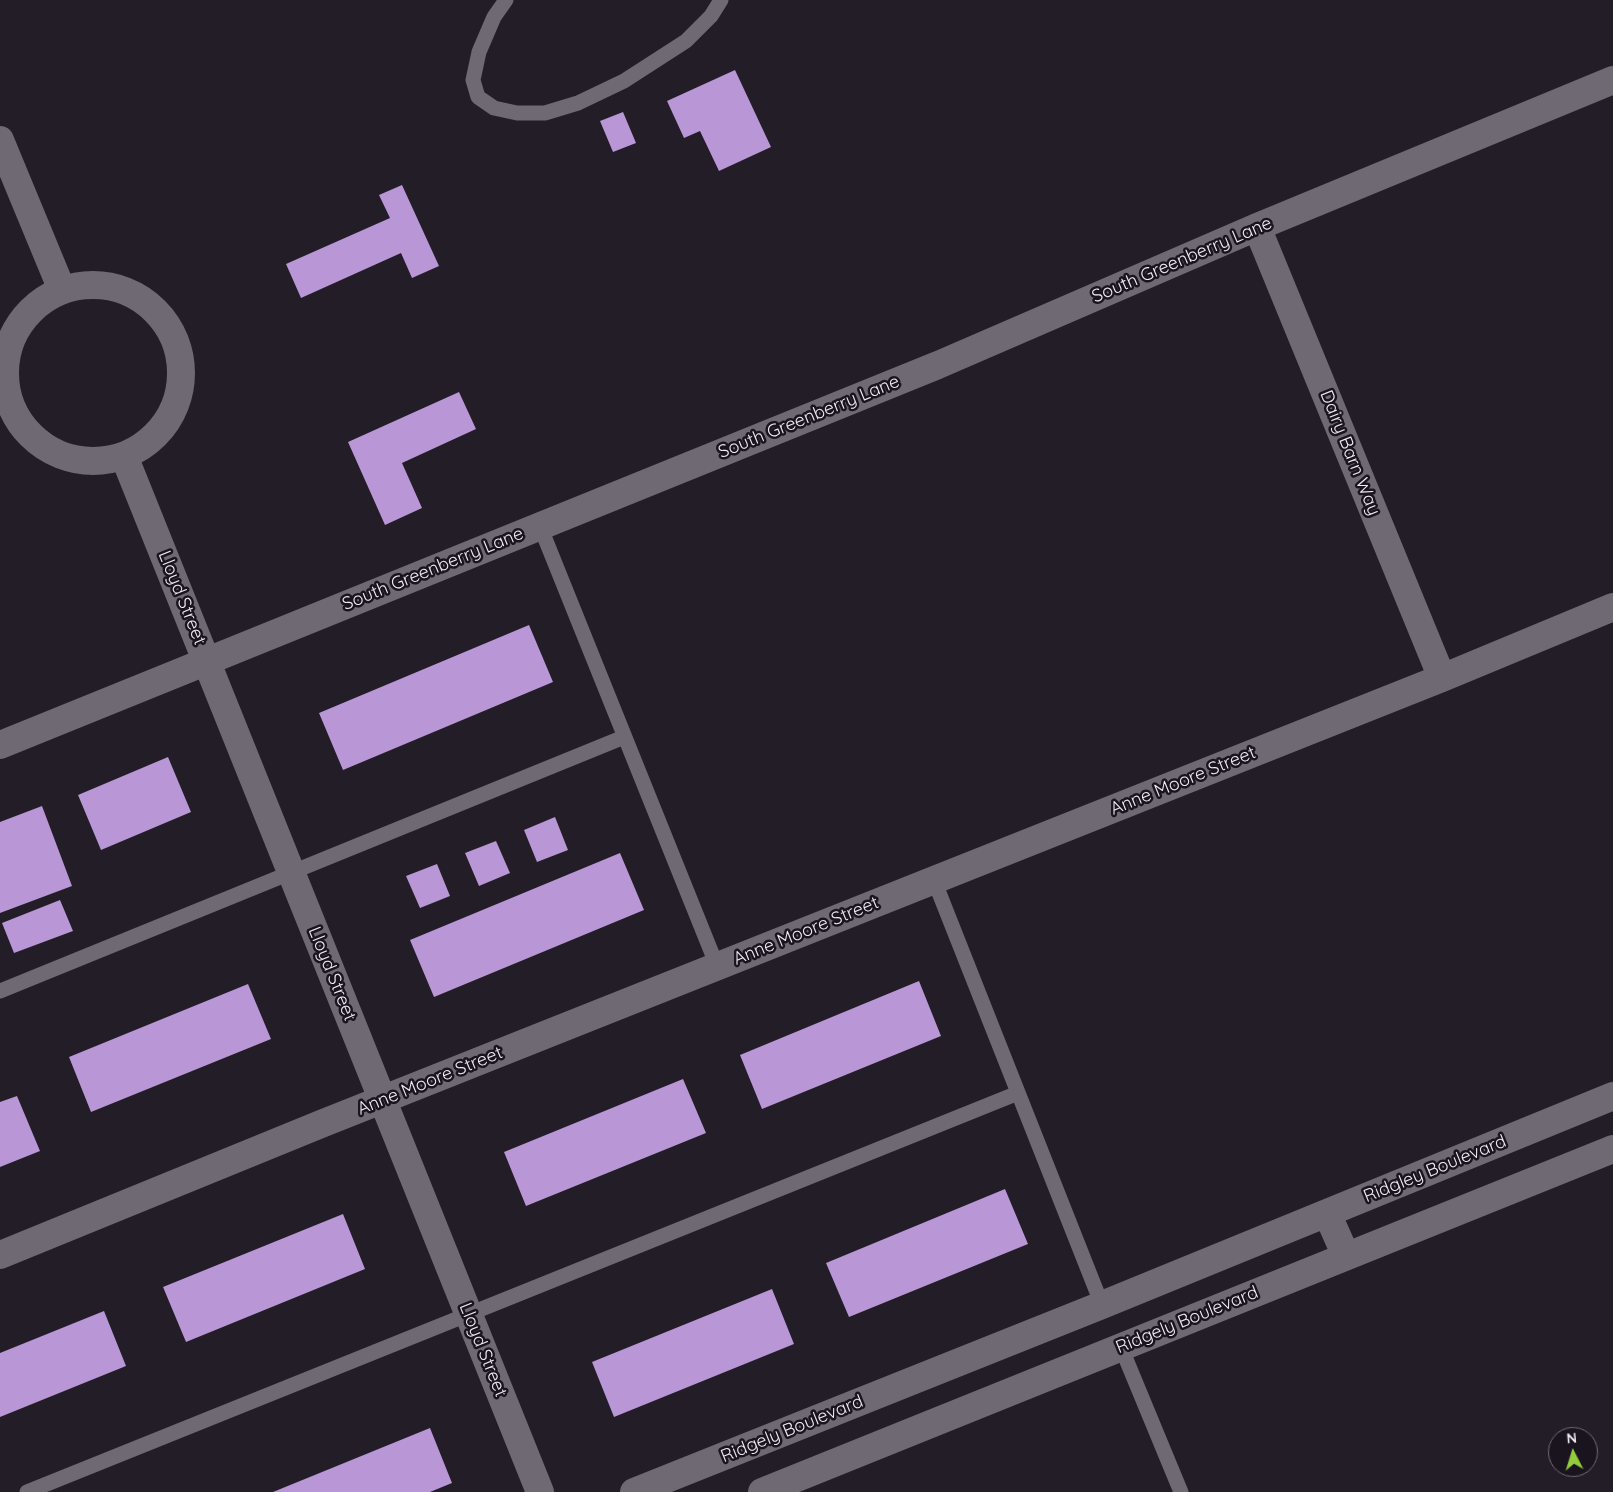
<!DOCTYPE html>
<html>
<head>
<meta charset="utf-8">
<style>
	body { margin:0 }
	#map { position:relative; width:1613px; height:1492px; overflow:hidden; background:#221d27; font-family:Quicksand,sans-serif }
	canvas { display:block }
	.north { position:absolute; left:1548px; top:1427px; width:50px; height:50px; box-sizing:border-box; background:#19141d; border:1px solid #6f6a73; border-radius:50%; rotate:355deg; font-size:14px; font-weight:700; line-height:20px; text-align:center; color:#f0ecf3 }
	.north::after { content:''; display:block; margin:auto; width:18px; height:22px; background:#93cc3d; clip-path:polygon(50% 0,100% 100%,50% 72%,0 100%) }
</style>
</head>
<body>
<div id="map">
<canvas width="1613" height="1492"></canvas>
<div class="north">N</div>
</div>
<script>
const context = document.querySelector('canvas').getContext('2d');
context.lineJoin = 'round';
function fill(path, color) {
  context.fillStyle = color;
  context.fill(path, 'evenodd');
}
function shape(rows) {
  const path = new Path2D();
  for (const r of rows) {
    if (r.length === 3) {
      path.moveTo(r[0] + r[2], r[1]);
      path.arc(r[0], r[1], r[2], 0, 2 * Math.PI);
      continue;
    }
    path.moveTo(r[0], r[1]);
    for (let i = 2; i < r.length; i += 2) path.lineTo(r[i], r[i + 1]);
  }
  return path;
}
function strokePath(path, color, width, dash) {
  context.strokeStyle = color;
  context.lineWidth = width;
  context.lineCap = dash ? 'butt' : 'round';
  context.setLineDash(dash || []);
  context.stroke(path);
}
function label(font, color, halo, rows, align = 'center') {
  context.font = font + ' Quicksand,sans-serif';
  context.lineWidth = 5;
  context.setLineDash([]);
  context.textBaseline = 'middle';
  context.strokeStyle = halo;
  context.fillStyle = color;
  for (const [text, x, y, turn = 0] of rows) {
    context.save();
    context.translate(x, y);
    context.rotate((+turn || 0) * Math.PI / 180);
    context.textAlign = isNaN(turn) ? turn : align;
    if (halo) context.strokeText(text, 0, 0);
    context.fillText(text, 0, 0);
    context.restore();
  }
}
fill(shape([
	[735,70,771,147,719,171,700,131,684,138,667,101],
	[623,112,636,143,613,152,600,121],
	[402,185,439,266,412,278,401,253,301,298,286,264,390,218,379,195],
	[459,392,476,429,402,463,422,508,385,525,348,442],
	[529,625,553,682,343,770,319,713],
	[168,757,191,812,101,850,78,795],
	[42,806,72,886,0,913,0,822],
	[555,817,568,850,537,862,524,830],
	[496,841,510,873,479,886,465,853],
	[620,853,644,910,434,997,410,940],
	[437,864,450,896,420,908,406,876],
	[60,900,73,931,14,953,2,923],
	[919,981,941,1036,762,1109,740,1055],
	[248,984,271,1039,91,1112,69,1057],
	[683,1079,706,1133,526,1206,504,1152],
	[17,1096,40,1151,0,1167,0,1102],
	[1005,1189,1028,1244,849,1317,826,1263],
	[343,1214,365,1269,186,1342,163,1287],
	[772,1289,794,1344,614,1417,592,1362],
	[104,1311,126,1366,0,1417,0,1353],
	[430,1428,452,1483,430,1492,273,1492]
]), '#b996d6');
strokePath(shape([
	[506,0,494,17,479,52,473,80,478,97,494,108,517,113,545,113,578,103,624,81,686,41,711,16,721,0],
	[540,526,717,966],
	[934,880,1102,1305],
	[0,991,624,737],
	[1121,1347,1181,1492],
	[27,1492,1018,1093]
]), '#6f6974', 15);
strokePath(shape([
	[0,140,62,290],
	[1257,227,1442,678],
	[93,373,88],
	[124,456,540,1492],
	[0,745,938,365,1257,227,1613,80],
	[1327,1213,1346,1256],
	[0,1255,321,1124,1442,678,1613,607],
	[634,1492,1102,1305,1613,1096],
	[762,1492,1613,1149]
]), '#6f6974', 28);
label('18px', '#f0ecf3', '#19141d', [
	["South Greenberry Lane",1182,260,-23],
	["South Greenberry Lane",809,417,-22],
	["Dairy Barn Way",1350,453,68],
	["South Greenberry Lane",433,569,-22],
	["Lloyd Street",182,598,68],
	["Anne Moore Street",1183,781,-22],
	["Anne Moore Street",806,931,-22],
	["Lloyd Street",332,974,68],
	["Anne Moore Street",430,1081,-22],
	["Ridgley Boulevard",1435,1169,-22],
	["Ridgely Boulevard",1187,1320,-22],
	["Lloyd Street",483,1350,68],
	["Ridgely Boulevard",792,1429,-22]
]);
</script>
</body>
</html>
